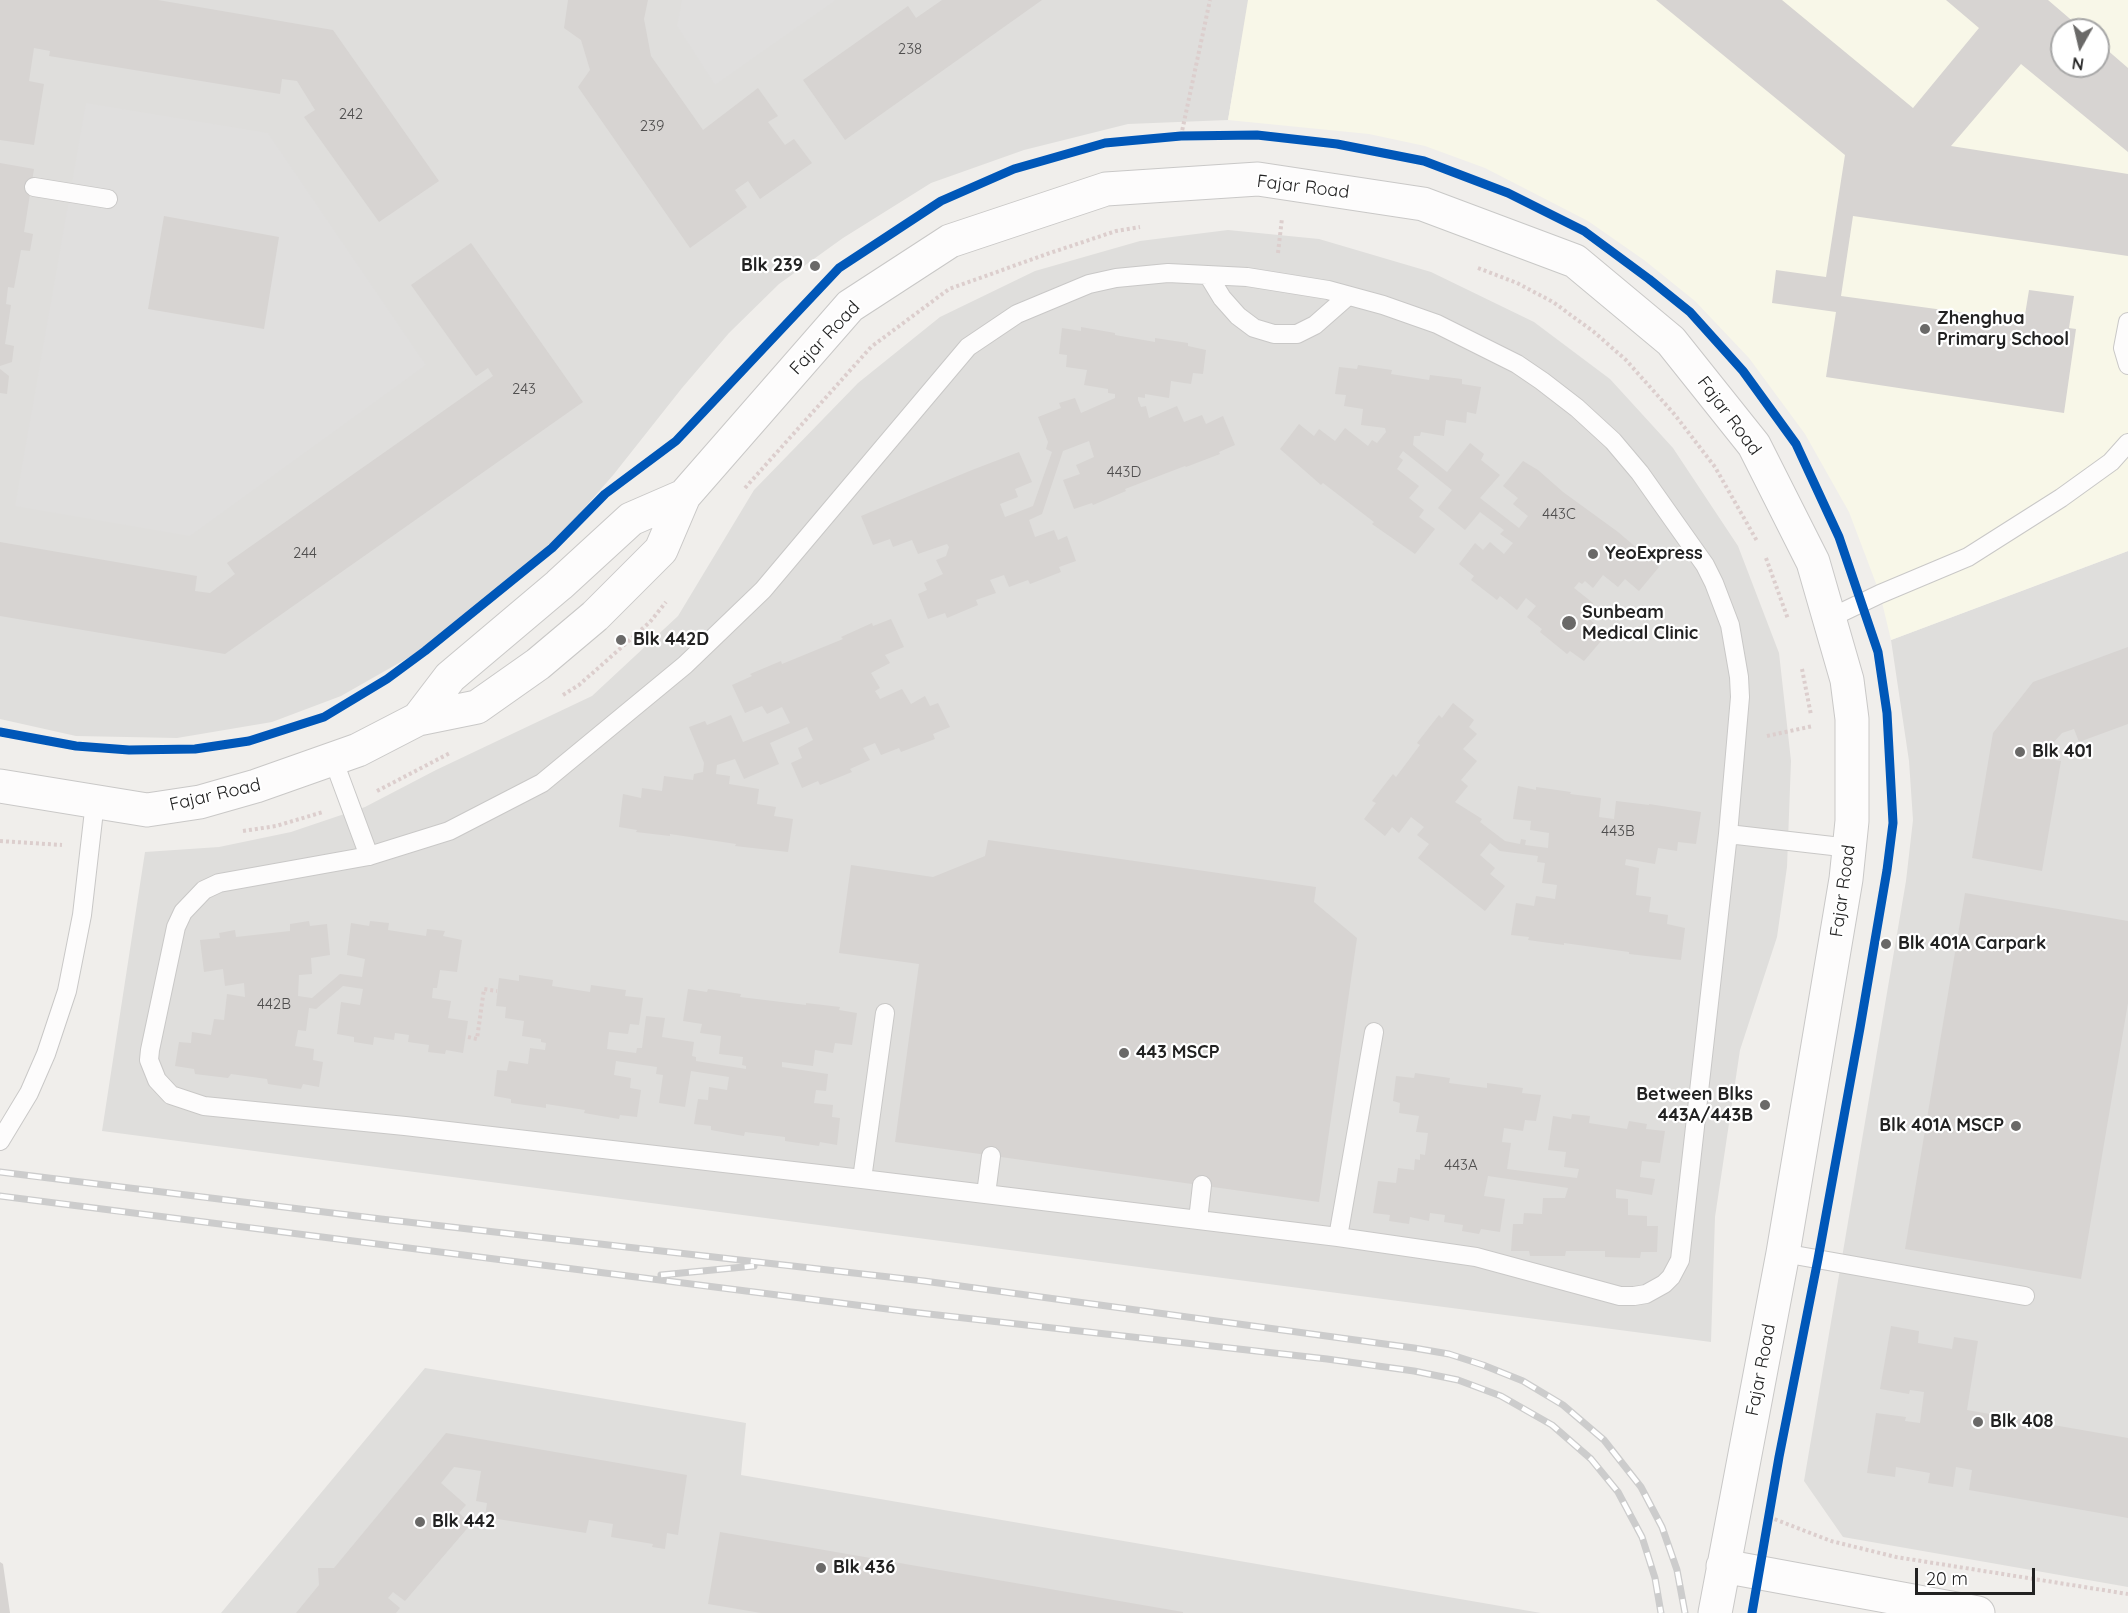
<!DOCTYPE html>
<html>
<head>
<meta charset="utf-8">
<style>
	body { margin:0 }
	#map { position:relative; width:2128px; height:1613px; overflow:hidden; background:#f0eeeb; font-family:Quicksand,sans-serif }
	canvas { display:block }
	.north { position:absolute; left:2050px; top:18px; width:60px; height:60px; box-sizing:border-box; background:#fff; border:2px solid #a7a7a7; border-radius:50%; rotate:188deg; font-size:16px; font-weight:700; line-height:24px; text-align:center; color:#222 }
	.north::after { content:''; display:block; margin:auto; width:21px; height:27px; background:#6a6968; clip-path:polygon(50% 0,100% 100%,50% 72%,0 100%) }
	.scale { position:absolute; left:1915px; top:1568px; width:120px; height:27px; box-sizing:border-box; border:3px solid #222; border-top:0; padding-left:8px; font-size:18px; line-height:21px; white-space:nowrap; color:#222; -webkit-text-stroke:4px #fff; paint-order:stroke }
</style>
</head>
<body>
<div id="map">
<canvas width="2128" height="1613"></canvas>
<div class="north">N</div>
<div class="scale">20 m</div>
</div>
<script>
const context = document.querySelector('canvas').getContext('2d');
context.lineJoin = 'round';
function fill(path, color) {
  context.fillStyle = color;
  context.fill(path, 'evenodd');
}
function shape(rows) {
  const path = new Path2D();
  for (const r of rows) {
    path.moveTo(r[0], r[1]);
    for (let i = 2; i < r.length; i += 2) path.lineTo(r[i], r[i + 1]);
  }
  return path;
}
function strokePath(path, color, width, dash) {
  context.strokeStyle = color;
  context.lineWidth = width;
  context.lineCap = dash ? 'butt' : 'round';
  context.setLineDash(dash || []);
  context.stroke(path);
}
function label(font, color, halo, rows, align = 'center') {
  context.font = font + ' Quicksand,sans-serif';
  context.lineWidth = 4.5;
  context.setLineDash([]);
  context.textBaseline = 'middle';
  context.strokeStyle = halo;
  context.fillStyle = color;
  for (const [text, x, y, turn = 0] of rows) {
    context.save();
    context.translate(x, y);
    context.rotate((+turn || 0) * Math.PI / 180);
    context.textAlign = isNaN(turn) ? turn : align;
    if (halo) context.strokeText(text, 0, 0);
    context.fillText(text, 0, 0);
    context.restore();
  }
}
fill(shape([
	[0,0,1249,0,1228,120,1128,124,1024,150,931,183,843,238,779,284,729,333,682,388,614,474,549,549,413,655,341,696,272,722,177,738,76,736,0,719],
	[1228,230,1319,239,1431,272,1534,322,1610,379,1673,448,1738,546,1779,653,1791,761,1787,867,1777,937,1740,1050,1715,1217,1711,1342,102,1131,145,852,219,847,291,832,365,807,436,770,592,696,678,616,754,490,858,383,940,317,1035,271,1140,241],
	[2128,551,2128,1587,1843,1537,1804,1481,1906,881,1913,820,1909,761,1891,640],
	[425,1368,746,1423,741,1475,1541,1613,221,1613]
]), '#dfdedc');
fill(shape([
	[1248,0,2128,0,2128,551,1891,640,1880,594,1849,512,1805,434,1749,358,1695,301,1644,260,1588,221,1485,168,1425,146,1369,134,1228,120],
	[2062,30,2098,30,2098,66,2062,66]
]), '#f8f7e8');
fill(shape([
	[682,0,836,0,715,85,677,26],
	[86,103,268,133,426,365,190,536,15,506]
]), '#e0dfde');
fill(shape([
	[0,0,158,0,333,30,439,181,379,222,304,117,315,110,297,81,282,79,280,94,49,56,50,51,34,48,29,81,44,84,34,145,0,140],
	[568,0,648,0,644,19,651,56,703,130,758,88,778,116,768,122,785,145,794,139,812,163,760,199,748,181,735,190,747,207,690,248,578,87,590,70,581,40,564,28],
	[942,0,1042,0,845,140,803,80,908,6,916,18],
	[1656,0,1782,0,1913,108,1979,28,1946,0,2048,0,2083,30,2062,30,2062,66,2098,66,2098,42,2128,68,2128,152,2021,64,1951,146,2128,174,2128,256,1853,216,1841,296,2024,321,2029,290,2074,296,2069,328,2076,329,2064,413,1826,377,1836,312,1772,303,1776,270,1826,277,1845,155],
	[0,163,34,169,24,232,33,234,30,251,21,250,14,288,8,287,6,304,11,305,5,344,14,346,12,362,0,366],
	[164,216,279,237,264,329,148,309],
	[471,243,583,402,225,654,0,616,0,542,197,576,195,591,210,593,235,574,227,563,493,376,488,368,476,376,411,285],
	[1081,327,1115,333,1115,335,1155,342,1155,338,1188,343,1188,346,1206,350,1203,374,1193,373,1191,384,1171,381,1169,398,1145,394,1145,398,1138,397,1138,400,1141,407,1146,406,1149,418,1177,406,1184,422,1202,415,1206,424,1223,416,1235,445,1219,452,1220,454,1186,467,1185,466,1125,489,1126,491,1093,505,1092,503,1074,509,1063,480,1080,474,1076,465,1094,457,1089,441,1063,451,1042,514,1029,520,1035,537,1054,530,1058,540,1067,536,1076,561,1059,567,1061,572,1030,584,1028,580,1009,587,1004,575,990,580,996,593,976,600,978,605,947,618,945,613,928,619,918,594,927,590,924,583,943,574,936,560,946,556,949,547,947,544,918,554,912,540,893,547,890,539,873,545,861,516,972,470,1019,452,1032,482,1015,489,1018,497,1000,504,1005,517,1033,506,1052,452,1046,449,1048,442,1038,417,1061,408,1059,403,1075,398,1081,413,1115,398,1115,394,1108,393,1108,389,1084,385,1087,370,1066,367,1067,355,1059,354,1062,328,1081,331],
	[1358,365,1392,370,1391,374,1429,380,1430,375,1462,379,1462,384,1481,387,1476,414,1467,412,1466,423,1446,420,1444,436,1421,432,1420,436,1414,436,1413,445,1447,472,1470,443,1484,454,1481,460,1500,475,1480,498,1519,528,1528,516,1513,504,1518,498,1503,486,1523,461,1538,470,1563,492,1618,532,1659,567,1639,591,1625,579,1618,587,1603,575,1593,588,1585,581,1582,584,1579,582,1574,588,1593,603,1584,615,1599,627,1593,635,1601,641,1584,661,1570,651,1567,654,1540,632,1542,629,1527,617,1536,606,1526,598,1517,610,1500,596,1497,600,1471,580,1474,576,1459,564,1475,543,1483,550,1490,542,1504,554,1513,543,1500,534,1504,530,1480,512,1465,530,1438,508,1452,490,1403,451,1399,457,1403,460,1397,469,1419,486,1409,498,1424,510,1419,517,1435,529,1415,554,1372,524,1374,522,1323,483,1321,485,1280,449,1299,424,1314,436,1319,429,1335,441,1345,428,1368,446,1372,440,1377,443,1386,432,1385,428,1361,425,1363,409,1344,406,1346,395,1335,394,1339,367,1357,369],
	[0,369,9,376,7,394,0,393],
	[891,619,904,647,885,655,890,663,871,673,880,688,875,691,880,699,902,689,911,704,925,696,930,706,938,703,950,727,933,734,935,739,901,752,899,748,881,755,875,743,863,748,870,760,850,769,852,772,820,785,818,781,802,788,791,763,802,758,798,748,813,740,807,727,770,743,779,764,744,779,735,759,717,765,716,774,730,776,729,784,759,789,757,804,776,807,774,816,793,819,788,852,735,846,736,844,670,834,670,836,636,832,637,830,619,827,623,794,641,798,642,788,662,791,664,776,693,780,694,774,703,772,704,763,689,727,705,721,707,725,731,715,743,742,790,723,782,707,767,714,762,706,745,713,732,685,752,676,750,674,781,661,782,664,843,639,841,637,872,623,873,626],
	[2128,647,2128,724,2079,742,2074,729,2062,733,2052,744,2049,759,2061,761,2042,871,1972,858,1993,733,2033,682],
	[1453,703,1474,720,1469,727,1477,734,1463,749,1477,761,1461,780,1468,786,1455,802,1482,819,1480,822,1505,841,1520,844,1521,839,1526,840,1525,845,1548,848,1549,833,1530,830,1531,821,1513,819,1518,786,1536,790,1536,787,1571,792,1570,794,1601,798,1599,817,1614,819,1616,801,1649,805,1649,804,1701,812,1696,844,1678,842,1677,851,1658,848,1655,864,1626,859,1625,865,1639,868,1636,895,1651,897,1649,912,1668,915,1667,924,1685,928,1681,960,1629,954,1629,952,1564,943,1564,945,1528,940,1529,937,1511,935,1516,903,1534,906,1536,896,1555,899,1557,885,1542,883,1545,863,1537,862,1538,856,1500,851,1490,843,1480,855,1495,868,1490,874,1505,886,1485,911,1418,858,1429,844,1417,835,1424,827,1411,817,1399,833,1392,827,1385,836,1364,819,1376,803,1372,801,1393,774,1396,777,1420,745,1417,743,1439,715,1442,718],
	[988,840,1316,887,1314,902,1357,938,1319,1202,895,1142,919,964,839,953,851,865,933,877,985,856],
	[1965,893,2128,921,2128,1003,2081,1279,1905,1249],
	[309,921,310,926,327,924,330,955,311,958,312,974,299,975,298,996,312,998,340,974,362,977,365,959,347,955,351,923,369,926,370,921,389,923,388,930,426,936,427,929,445,931,443,936,462,940,457,972,440,970,437,988,433,988,432,998,451,1001,448,1018,468,1021,463,1053,446,1050,445,1054,428,1052,429,1045,408,1042,409,1035,395,1033,394,1040,374,1037,373,1045,354,1042,354,1037,337,1034,341,1002,360,1005,363,989,343,986,316,1009,309,1008,306,1031,298,1030,295,1046,314,1049,313,1060,323,1062,319,1087,303,1084,301,1089,268,1084,267,1079,231,1074,228,1078,195,1074,194,1069,175,1066,179,1042,191,1043,192,1032,211,1035,214,1019,224,1020,227,994,245,997,244,983,225,986,223,969,204,972,200,940,220,938,219,933,235,930,236,937,290,931,290,924],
	[519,975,553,980,552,986,590,992,591,985,626,990,625,996,643,998,639,1025,630,1024,628,1034,609,1032,607,1049,636,1053,637,1048,642,1048,646,1016,665,1018,662,1037,694,1042,692,1056,696,1057,696,1061,746,1069,746,1066,742,1065,743,1057,719,1054,721,1036,700,1033,702,1024,683,1021,688,989,707,992,708,989,741,994,740,997,806,1005,806,1003,840,1007,839,1010,857,1013,852,1045,835,1043,833,1053,815,1050,813,1066,782,1062,782,1067,828,1074,826,1091,816,1090,814,1103,833,1105,832,1117,840,1118,837,1145,820,1142,819,1146,785,1141,785,1137,745,1132,744,1136,711,1130,711,1126,694,1124,698,1099,708,1100,709,1087,727,1090,729,1077,691,1071,685,1107,659,1103,663,1075,656,1074,657,1067,616,1061,614,1075,631,1078,630,1088,641,1090,637,1117,620,1115,619,1119,584,1113,585,1110,546,1104,546,1108,511,1103,511,1099,494,1096,497,1070,507,1071,509,1061,528,1064,530,1048,545,1050,546,1043,541,1042,541,1039,522,1036,524,1021,505,1018,506,1007,496,1006,499,978,519,981],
	[1415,1073,1450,1078,1449,1083,1487,1088,1487,1083,1523,1088,1522,1093,1541,1095,1536,1121,1525,1120,1523,1131,1504,1128,1502,1142,1511,1143,1507,1169,1577,1178,1579,1169,1564,1167,1566,1152,1548,1150,1553,1116,1571,1119,1572,1114,1590,1116,1589,1123,1627,1129,1629,1121,1647,1124,1646,1129,1665,1131,1660,1163,1642,1161,1640,1177,1655,1179,1652,1195,1616,1189,1616,1198,1628,1199,1628,1215,1647,1216,1647,1226,1658,1226,1657,1252,1641,1252,1640,1258,1605,1257,1605,1251,1566,1251,1565,1256,1530,1256,1529,1251,1511,1251,1513,1224,1523,1224,1524,1213,1542,1214,1543,1198,1565,1198,1568,1188,1488,1176,1484,1196,1505,1199,1500,1232,1481,1229,1479,1234,1462,1231,1463,1225,1444,1222,1445,1215,1430,1213,1429,1221,1410,1217,1409,1224,1389,1221,1390,1215,1373,1213,1378,1181,1396,1183,1398,1168,1414,1170,1415,1159,1420,1160,1420,1154,1425,1155,1428,1133,1416,1132,1419,1116,1399,1113,1400,1103,1393,1101,1396,1076,1414,1078],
	[1891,1326,1919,1331,1918,1343,1952,1349,1954,1337,1978,1341,1967,1410,2128,1438,2128,1518,1969,1490,1972,1470,1956,1467,1953,1487,1928,1483,1930,1473,1896,1467,1895,1477,1867,1473,1876,1413,1906,1417,1905,1421,1920,1423,1924,1392,1910,1390,1909,1394,1880,1389],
	[446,1433,687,1475,678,1535,667,1533,665,1549,652,1547,653,1544,611,1537,613,1524,589,1520,586,1533,485,1517,487,1503,476,1501,481,1471,454,1467,441,1483,466,1505,459,1513,471,1524,405,1601,393,1592,388,1598,400,1608,396,1613,296,1613,319,1585,318,1568,334,1568],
	[720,1532,1183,1612,1183,1613,761,1613,708,1604],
	[0,1562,3,1564,10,1613,0,1613]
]), '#d7d4d2');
const service = shape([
	[34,187,108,199],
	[1168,273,1247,277,1328,290,1383,305,1437,324,1517,364,1542,381,1577,408,1613,441,1640,473,1705,565,1714,583,1730,625,1739,677,1740,697,1728,834,1680,1260,1671,1277,1664,1284,1646,1294,1634,1296,1620,1296,1476,1257,1338,1237,862,1179,405,1126,204,1106,171,1095,157,1080,149,1060,150,1050,176,927,183,912,204,890,219,883,369,856,449,831,542,783,685,665,763,590,968,347,1017,314,1089,284,1116,278,1168,273],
	[1208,275,1222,298,1238,316,1254,328,1274,334,1297,334,1315,325,1348,296],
	[2128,322,2123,348,2128,365],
	[1830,618,1880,594,1968,557,2061,498,2111,462,2128,443],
	[333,759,369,856],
	[1728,834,1850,848],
	[0,1141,29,1093,46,1054,67,991,82,915,95,802],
	[862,1179,885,1013],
	[986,1194,991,1156],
	[1198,1220,1202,1185],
	[1338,1237,1374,1032],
	[1783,1253,2025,1296]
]);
const tertiary = shape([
	[418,719,450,677,559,585,631,519,684,496],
	[0,786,147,810,200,802,256,786,358,750,418,719,477,707,538,664,595,616,661,550,684,496,850,306,950,241,1106,189,1258,179,1423,204,1575,261,1671,341,1754,445,1813,562,1847,680,1852,719,1852,821,1846,879,1783,1253,1715,1613],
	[1723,1566,1978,1613]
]);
strokePath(service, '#c9c8c7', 20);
strokePath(tertiary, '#c9c8c7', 35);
strokePath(shape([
	[1181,136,1210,0],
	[1278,253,1282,218],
	[1478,268,1517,283,1553,302,1594,332,1626,360,1675,415,1715,467,1757,541],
	[745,488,871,347,949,289,1047,254,1116,231,1140,227],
	[1766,558,1788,619],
	[1802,669,1811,715],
	[563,695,579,685,650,622,666,602],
	[1767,736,1813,726],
	[377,791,450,753],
	[243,831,276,826,323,812],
	[0,841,62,845],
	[468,1037,477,1039,484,989,497,991],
	[1769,1517,1831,1541,1896,1557,2128,1594]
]), '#dccecd', 4, [3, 3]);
strokePath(service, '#fdfcfc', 18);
strokePath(tertiary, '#fdfcfc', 33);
const rail = shape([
	[0,1172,381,1219,924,1281,1414,1348,1449,1354,1483,1365,1523,1381,1563,1405,1604,1440,1641,1487,1662,1527,1677,1570,1685,1613],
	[0,1196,911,1312,1327,1359,1414,1371,1458,1380,1501,1396,1552,1425,1591,1459,1618,1492,1642,1537,1655,1578,1661,1613],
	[661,1275,754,1266]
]);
strokePath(rail, '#ccc', 7);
strokePath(rail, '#fff', 4.5, [14]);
strokePath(shape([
	[0,732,76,746,129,750,195,749,249,741,324,717,387,679,425,651,552,548,605,494,676,441,839,268,941,201,1014,169,1105,143,1181,136,1257,135,1337,144,1424,161,1508,193,1584,231,1649,279,1690,312,1743,371,1796,444,1839,537,1878,652,1887,713,1893,823,1887,870,1860,1028,1818,1259,1779,1457,1752,1613]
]), '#0057b8', 9);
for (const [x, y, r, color] of [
	[815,266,6,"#6a6968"],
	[1925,329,6,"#6a6968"],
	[1593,554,6,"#6a6968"],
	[1569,623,8,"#6a6968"],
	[621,640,6,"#6a6968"],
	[2020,752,6,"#6a6968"],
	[1886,944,6,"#6a6968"],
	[1124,1053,6,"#6a6968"],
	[1765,1105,6,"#6a6968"],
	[2016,1126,6,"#6a6968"],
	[1978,1422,6,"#6a6968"],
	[420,1522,6,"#6a6968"],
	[821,1568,6,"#6a6968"]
]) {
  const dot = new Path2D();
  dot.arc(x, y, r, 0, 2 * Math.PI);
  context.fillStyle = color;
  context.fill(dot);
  strokePath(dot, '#fff', 2);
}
label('15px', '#4f4e4e', null, [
	["238",910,49],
	["242",351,114],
	["239",652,126],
	["243",524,389],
	["443D",1124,472],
	["443C",1559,514],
	["244",305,553],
	["443B",1618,831],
	["442B",274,1004],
	["443A",1461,1165]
]);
label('18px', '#222', '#fff', [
	["Fajar Road",1303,187,7],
	["Fajar Road",825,338,-47],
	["Fajar Road",1729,416,53],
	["Fajar Road",215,795,-13],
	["Fajar Road",1843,891,-82],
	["Fajar Road",1761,1370,-79]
]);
label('bold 18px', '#222', '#fff', [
	["Blk 239",803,266,"right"],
	["Zhenghua",1937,319],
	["Primary School",1937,340],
	["YeoExpress",1605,554],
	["Sunbeam",1582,613],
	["Medical Clinic",1582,634],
	["Blk 442D",633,640],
	["Blk 401",2032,752],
	["Blk 401A Carpark",1898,944],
	["443 MSCP",1136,1053],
	["Between Blks",1753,1095,"right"],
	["443A/443B",1753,1116,"right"],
	["Blk 401A MSCP",2004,1126,"right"],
	["Blk 408",1990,1422],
	["Blk 442",432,1522],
	["Blk 436",833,1568]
], 'left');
</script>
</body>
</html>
